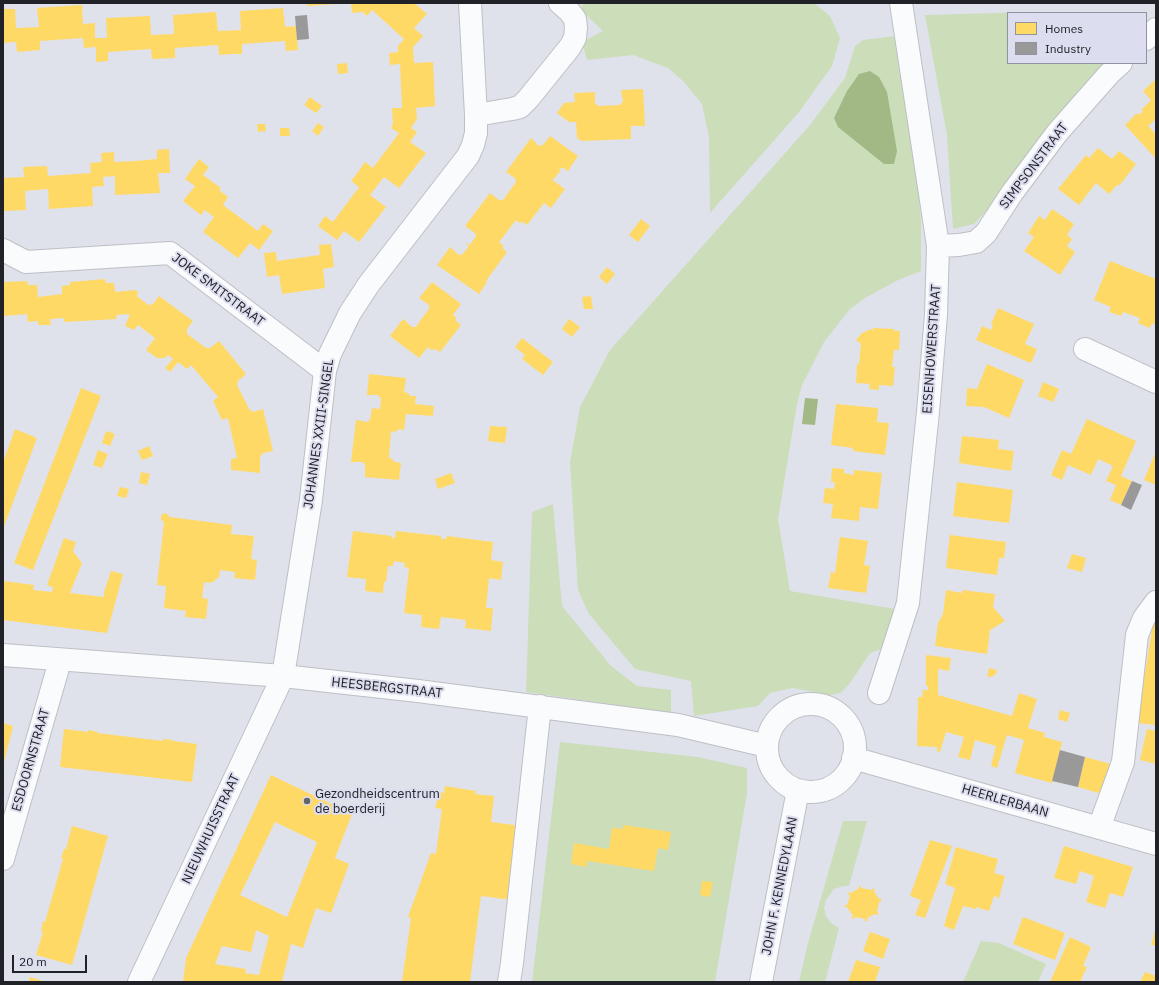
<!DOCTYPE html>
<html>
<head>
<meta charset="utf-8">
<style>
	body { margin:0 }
	#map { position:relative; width:1159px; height:985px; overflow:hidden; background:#e0e2eb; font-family:"IBM Plex Sans",sans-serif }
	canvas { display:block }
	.frame { position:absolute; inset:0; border:4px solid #212227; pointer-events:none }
	.legend { position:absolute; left:1007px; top:12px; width:140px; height:52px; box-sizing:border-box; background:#dcdeef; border:1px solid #91939f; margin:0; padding:5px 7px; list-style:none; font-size:12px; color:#212227 }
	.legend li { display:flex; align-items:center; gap:8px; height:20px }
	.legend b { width:20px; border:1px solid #91939f }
	.scale { position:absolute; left:12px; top:955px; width:75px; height:18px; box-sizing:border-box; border:2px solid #212227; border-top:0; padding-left:5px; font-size:12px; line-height:14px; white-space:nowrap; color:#212227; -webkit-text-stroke:3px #dcdeef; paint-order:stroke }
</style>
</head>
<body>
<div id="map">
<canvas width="1159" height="985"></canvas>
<div class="frame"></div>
<ul class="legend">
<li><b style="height:11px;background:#ffd966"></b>Homes</li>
<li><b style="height:11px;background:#999"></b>Industry</li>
</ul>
<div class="scale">20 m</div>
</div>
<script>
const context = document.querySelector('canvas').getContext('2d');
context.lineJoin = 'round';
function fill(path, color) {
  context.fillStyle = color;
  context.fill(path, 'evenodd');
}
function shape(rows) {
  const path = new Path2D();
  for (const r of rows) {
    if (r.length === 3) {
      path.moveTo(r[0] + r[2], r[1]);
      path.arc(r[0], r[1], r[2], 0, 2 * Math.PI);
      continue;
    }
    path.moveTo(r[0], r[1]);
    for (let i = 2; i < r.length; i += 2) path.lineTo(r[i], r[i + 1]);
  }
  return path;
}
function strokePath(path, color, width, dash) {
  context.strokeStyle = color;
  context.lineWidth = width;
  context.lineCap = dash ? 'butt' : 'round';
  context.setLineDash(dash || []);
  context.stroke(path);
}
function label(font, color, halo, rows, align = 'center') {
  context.font = font + ' "IBM Plex Sans",sans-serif';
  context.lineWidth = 4;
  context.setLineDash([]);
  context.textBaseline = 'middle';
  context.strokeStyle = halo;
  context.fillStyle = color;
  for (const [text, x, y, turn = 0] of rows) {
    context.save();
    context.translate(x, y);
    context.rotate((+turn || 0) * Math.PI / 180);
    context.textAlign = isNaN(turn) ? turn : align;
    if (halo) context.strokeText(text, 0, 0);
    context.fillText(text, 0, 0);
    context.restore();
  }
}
fill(shape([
	[583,3,814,3,830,16,840,38,832,66,799,112,710,213,709,137,702,104,684,82,668,68,633,55,587,60,582,42,603,31,581,10],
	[1031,12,1049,13,1008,13,1008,63,1104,63,1069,102,986,211,974,224,953,229,947,135,925,15],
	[896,36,914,142,921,220,921,271,896,281,865,298,850,309,824,342,802,385,797,404,778,519,790,591,895,609,882,649,870,653,850,683,841,693,830,695,793,688,770,693,758,706,694,716,691,681,635,669,589,614,578,590,570,462,580,407,610,350,810,125,845,78,855,46,863,40],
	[553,504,562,606,611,666,637,686,671,690,671,713,526,692,532,512],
	[560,742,698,757,747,768,747,793,715,982,532,982],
	[843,821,867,821,849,886,843,886,834,889,826,900,824,908,826,916,831,923,839,928,825,982,799,982,808,943],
	[981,941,999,943,1046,964,1038,982,963,982]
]), '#ccddba');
fill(shape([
	[870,71,879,77,887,92,897,151,894,164,884,164,838,127,834,118,847,91,859,74],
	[805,398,818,399,815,425,802,424]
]), '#a3b985');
fill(shape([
	[307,3,337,3,337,4,307,6],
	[351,3,414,3,427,14,414,28,423,36,413,47,414,63,433,62,435,106,416,108,417,119,411,128,417,132,410,142,426,153,399,188,384,177,370,195,386,207,359,242,344,231,337,240,318,226,325,216,333,222,359,187,351,181,358,172,365,162,373,168,399,133,391,128,393,124,392,108,402,108,400,64,390,65,389,53,398,52,398,46,404,39,372,10,367,16,363,12,352,13],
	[82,5,83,24,95,23,95,38,107,38,106,18,150,16,151,35,174,34,173,15,216,12,218,31,241,30,240,11,283,8,285,27,296,26,298,50,286,51,285,41,242,44,242,54,231,54,219,55,218,45,175,48,175,58,152,59,151,49,108,52,108,61,96,62,96,47,84,48,83,38,40,41,40,50,17,52,16,42,3,43,3,9,15,9,16,28,39,27,37,8],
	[347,63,348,73,338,74,337,64],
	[1156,79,1156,119,1148,126,1156,134,1156,159,1125,125,1137,113,1139,115,1143,111,1141,110,1151,100,1143,91],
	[643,89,645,126,631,126,631,139,582,141,577,138,576,122,569,122,557,113,564,103,575,102,574,93,595,92,595,103,598,106,620,105,623,101,621,90],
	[310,97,322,106,316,113,304,105],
	[318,123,324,127,318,136,312,131],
	[257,124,265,124,266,131,258,132],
	[280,128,289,128,290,136,280,136],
	[550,136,578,156,568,171,563,168,559,168,561,170,553,180,548,177,565,189,551,208,544,203,527,225,523,222,519,223,516,220,499,242,503,245,503,249,507,252,486,281,487,282,479,294,437,265,450,247,459,255,463,254,469,246,466,244,467,243,470,245,476,236,475,233,465,226,490,193,499,200,503,200,516,182,515,178,506,172,531,138,539,146,543,145],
	[1098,148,1112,159,1119,151,1136,164,1119,186,1118,184,1109,194,1096,183,1079,205,1058,189,1086,155,1089,158],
	[169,149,170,173,158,173,160,193,115,195,115,176,103,177,104,186,92,187,93,206,49,209,48,189,25,191,26,210,3,211,3,178,24,177,23,167,47,166,48,176,91,173,90,163,102,162,101,153,114,152,114,162,136,161,157,159,157,150],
	[199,159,209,167,203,175,221,188,219,190,228,197,223,205,258,231,263,224,273,231,259,250,250,243,238,258,203,232,214,217,205,210,201,215,183,201,195,186,185,179],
	[1052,209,1074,224,1067,235,1072,239,1067,246,1075,252,1060,275,1024,251,1034,237,1028,233,1039,216,1045,220],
	[641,219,650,226,638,242,629,235],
	[331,244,334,267,323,269,325,288,282,294,279,275,267,277,264,253,276,252,277,261,320,255,319,245],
	[1110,261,1156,279,1156,325,1152,323,1150,328,1138,323,1140,318,1123,312,1121,316,1109,312,1111,307,1094,300],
	[607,267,615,274,607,284,599,277],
	[105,279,106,283,114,283,115,292,135,290,138,292,137,296,148,305,153,304,159,296,193,321,187,329,187,334,206,348,210,348,219,341,246,374,238,381,237,385,249,409,253,412,263,409,273,451,263,453,260,457,260,473,231,470,231,459,237,458,228,418,222,420,213,401,218,397,191,365,187,369,178,362,170,372,165,368,173,359,168,355,165,358,157,358,146,350,155,338,138,325,134,330,125,326,130,314,116,315,117,319,64,322,64,318,50,319,51,325,38,325,38,321,28,322,27,314,3,316,3,282,27,281,28,285,37,285,38,297,62,294,62,286,70,285,70,282],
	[432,282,461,304,453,315,456,317,456,321,461,325,440,352,435,349,431,350,428,347,419,358,390,336,403,319,412,327,416,327,422,318,429,309,429,305,419,298],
	[591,296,593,309,584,309,582,297],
	[998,308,1034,324,1025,344,1037,349,1031,363,976,340,982,326,991,330,993,325,991,324],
	[569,319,580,327,572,337,562,329],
	[873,328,894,329,894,331,900,331,899,350,894,350,892,367,895,367,893,386,879,385,879,390,869,389,870,384,856,383,857,364,859,364,861,344,856,340,862,333,871,329,873,331],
	[522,338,553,362,543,375,522,359,525,355,515,347],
	[987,364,1024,380,1009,418,984,407,966,406,967,388,977,389],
	[369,374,406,378,404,392,408,393,410,396,416,396,415,404,434,406,433,416,406,414,404,430,399,429,395,432,391,431,389,458,392,459,395,462,401,463,399,480,365,477,365,465,363,462,351,462,356,420,367,422,370,420,372,408,380,409,381,399,378,395,367,395],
	[1043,382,1059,389,1053,402,1038,396],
	[81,388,101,396,33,570,14,563],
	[836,404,878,408,877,422,889,423,885,455,853,451,853,448,831,445],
	[1087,419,1136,441,1121,476,1132,481,1121,505,1110,500,1116,485,1106,481,1113,466,1098,459,1091,475,1068,465,1062,480,1051,475,1062,450,1071,454],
	[490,426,507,427,505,443,488,441],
	[15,429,37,438,3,529,3,463],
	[106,431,115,434,110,446,102,443],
	[962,436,999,440,998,449,1014,451,1011,471,959,463],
	[149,446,153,456,142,460,138,451],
	[98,450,108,454,102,468,93,465],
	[1156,451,1156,485,1144,480],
	[832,468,844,469,844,473,854,475,854,470,882,473,878,509,860,507,859,521,831,518,833,504,823,503,825,488,834,489,835,482,831,482],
	[141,472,150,474,147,485,139,483],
	[451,473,455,483,438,489,435,479],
	[957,482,1013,490,1009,523,953,516],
	[120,487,129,489,126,498,117,496],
	[166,513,170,517,232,525,231,534,254,536,251,559,257,560,255,580,234,578,235,572,220,570,219,577,211,583,204,582,202,598,208,599,206,619,185,617,186,611,164,608,166,586,157,585,164,522,161,520,161,517,162,514],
	[353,531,392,536,391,538,395,538,396,531,441,536,441,539,446,539,447,536,493,542,491,560,503,562,501,580,489,578,486,608,493,608,491,631,465,628,466,620,441,617,439,629,421,627,422,615,404,613,409,568,404,567,405,563,394,561,393,566,388,566,386,582,384,582,383,593,365,591,366,579,347,577],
	[950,535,1006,542,1004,558,999,558,997,575,946,568],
	[840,537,868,541,864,565,870,566,866,593,828,588,831,572,835,573],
	[64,538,76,542,73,551,82,563,70,593,104,597,104,592,111,571,123,574,107,633,3,620,3,581,34,585,33,590,52,592,53,587,47,585],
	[1072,554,1086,558,1082,572,1067,568],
	[946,590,962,593,962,590,995,594,993,607,1005,621,990,630,987,654,935,646,938,623,943,614],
	[1156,621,1156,725,1137,723,1152,630,1151,629,1151,627],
	[926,655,951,658,949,671,938,669,938,695,1012,716,1019,693,1037,699,1028,728,1045,733,1044,737,1062,742,1052,783,1015,773,1024,740,1007,735,997,768,991,766,996,746,975,740,970,760,958,757,964,737,946,732,940,752,937,751,937,747,917,746,918,697,922,697,923,690,928,690,928,686,926,686],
	[989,668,997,670,996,674,991,677,987,676],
	[1060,710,1070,713,1067,722,1058,719],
	[3,723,13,726,3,766],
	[64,729,88,732,88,730,98,732,97,733,163,741,163,739,173,740,173,741,197,744,192,782,60,767],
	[1147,729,1156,731,1156,764,1140,760],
	[1085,757,1111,764,1102,794,1078,787],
	[271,775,352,814,335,858,349,864,331,913,316,908,303,948,291,944,282,982,183,982,186,958],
	[275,822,317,842,287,917,240,895],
	[256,930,269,936,259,975,245,973,246,969,215,964,222,946,251,952],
	[445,786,476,791,475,794,494,796,491,822,522,826,512,900,481,896,470,982,402,982,411,918,408,917,431,853,436,854,442,809,435,808,440,792,444,793],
	[623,825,671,832,668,850,658,848,654,871,587,861,586,867,571,864,574,843,609,849,612,828,623,829],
	[72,826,108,836,72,965,36,955,43,932,41,931,43,921,45,922,63,859,61,858,64,849,66,849],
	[930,840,952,846,925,918,915,915,921,900,910,896],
	[1064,846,1133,867,1123,897,1110,893,1105,908,1086,902,1094,876,1080,871,1076,884,1054,878],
	[956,847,998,859,994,873,1005,876,999,898,994,896,989,911,976,907,976,909,963,906,954,930,944,926,955,888,945,884],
	[702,881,713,882,710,897,700,895],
	[859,886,861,886,861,888,872,890,873,888,875,890,874,891,879,899,881,899,881,902,879,902,877,912,879,913,877,915,875,914,867,918,868,921,865,921,865,919,855,917,854,919,851,918,853,916,847,907,845,908,845,905,847,905,850,896,848,894,849,892,851,893,859,888],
	[1023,917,1065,933,1055,960,1013,944],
	[1156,926,1156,946,1151,945],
	[870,932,890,939,883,959,863,951],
	[1070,937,1091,947,1083,966,1087,967,1080,982,1050,982],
	[856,960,880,967,875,982,848,982],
	[1145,972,1156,976,1156,982,1140,982],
	[30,977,46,982,29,982]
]), '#ffd966');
fill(shape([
	[307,15,309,39,297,40,295,16],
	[1132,481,1142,485,1131,510,1121,505],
	[1060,750,1085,757,1078,787,1052,781]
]), '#999');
const minor = shape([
	[1146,39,1156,29],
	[476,115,512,109,520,107,528,99,570,47,575,38,576,28,575,19,569,11,560,3],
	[938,246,959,245,976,242,986,233,1012,193,1057,133,1109,74,1121,63],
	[3,250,26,262,170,253,325,371],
	[1085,349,1156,382],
	[3,655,283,676,418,691,678,725,767,746],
	[879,693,908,603,928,412,936,315,938,246,901,3],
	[811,748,44],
	[853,758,1156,844],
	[1099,828,1123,762,1137,635,1144,618,1156,602],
	[3,859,60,661],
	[139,982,283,676,311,500,325,371,330,354,350,313,369,284,468,156,473,145,476,133,476,115,470,3],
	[509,982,512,963,540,706],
	[761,982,798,790]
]);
strokePath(minor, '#bdbfc5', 24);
strokePath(minor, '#fafbfc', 22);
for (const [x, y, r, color] of [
	[307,801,4,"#64656c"]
]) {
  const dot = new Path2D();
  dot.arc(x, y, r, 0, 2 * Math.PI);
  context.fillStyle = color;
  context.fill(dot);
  strokePath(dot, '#dcdeef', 1.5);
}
label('13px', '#212227', '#dcdeef', [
	["SIMPSONSTRAAT",1034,166,-53],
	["JOKE SMITSTRAAT",218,290,37],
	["EISENHOWERSTRAAT",932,349,-86],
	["JOHANNES XXIII-SINGEL",319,434,-82],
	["HEESBERGSTRAAT",387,688,6],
	["ESDOORNSTRAAT",31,760,-74],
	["HEERLERBAAN",1005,801,16],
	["NIEUWHUISSTRAAT",211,829,-65],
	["JOHN F. KENNEDYLAAN",780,886,-79]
]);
label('13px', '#212227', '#dcdeef', [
	["Gezondheidscentrum",315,794],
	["de boerderij",315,809]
], 'left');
</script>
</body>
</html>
